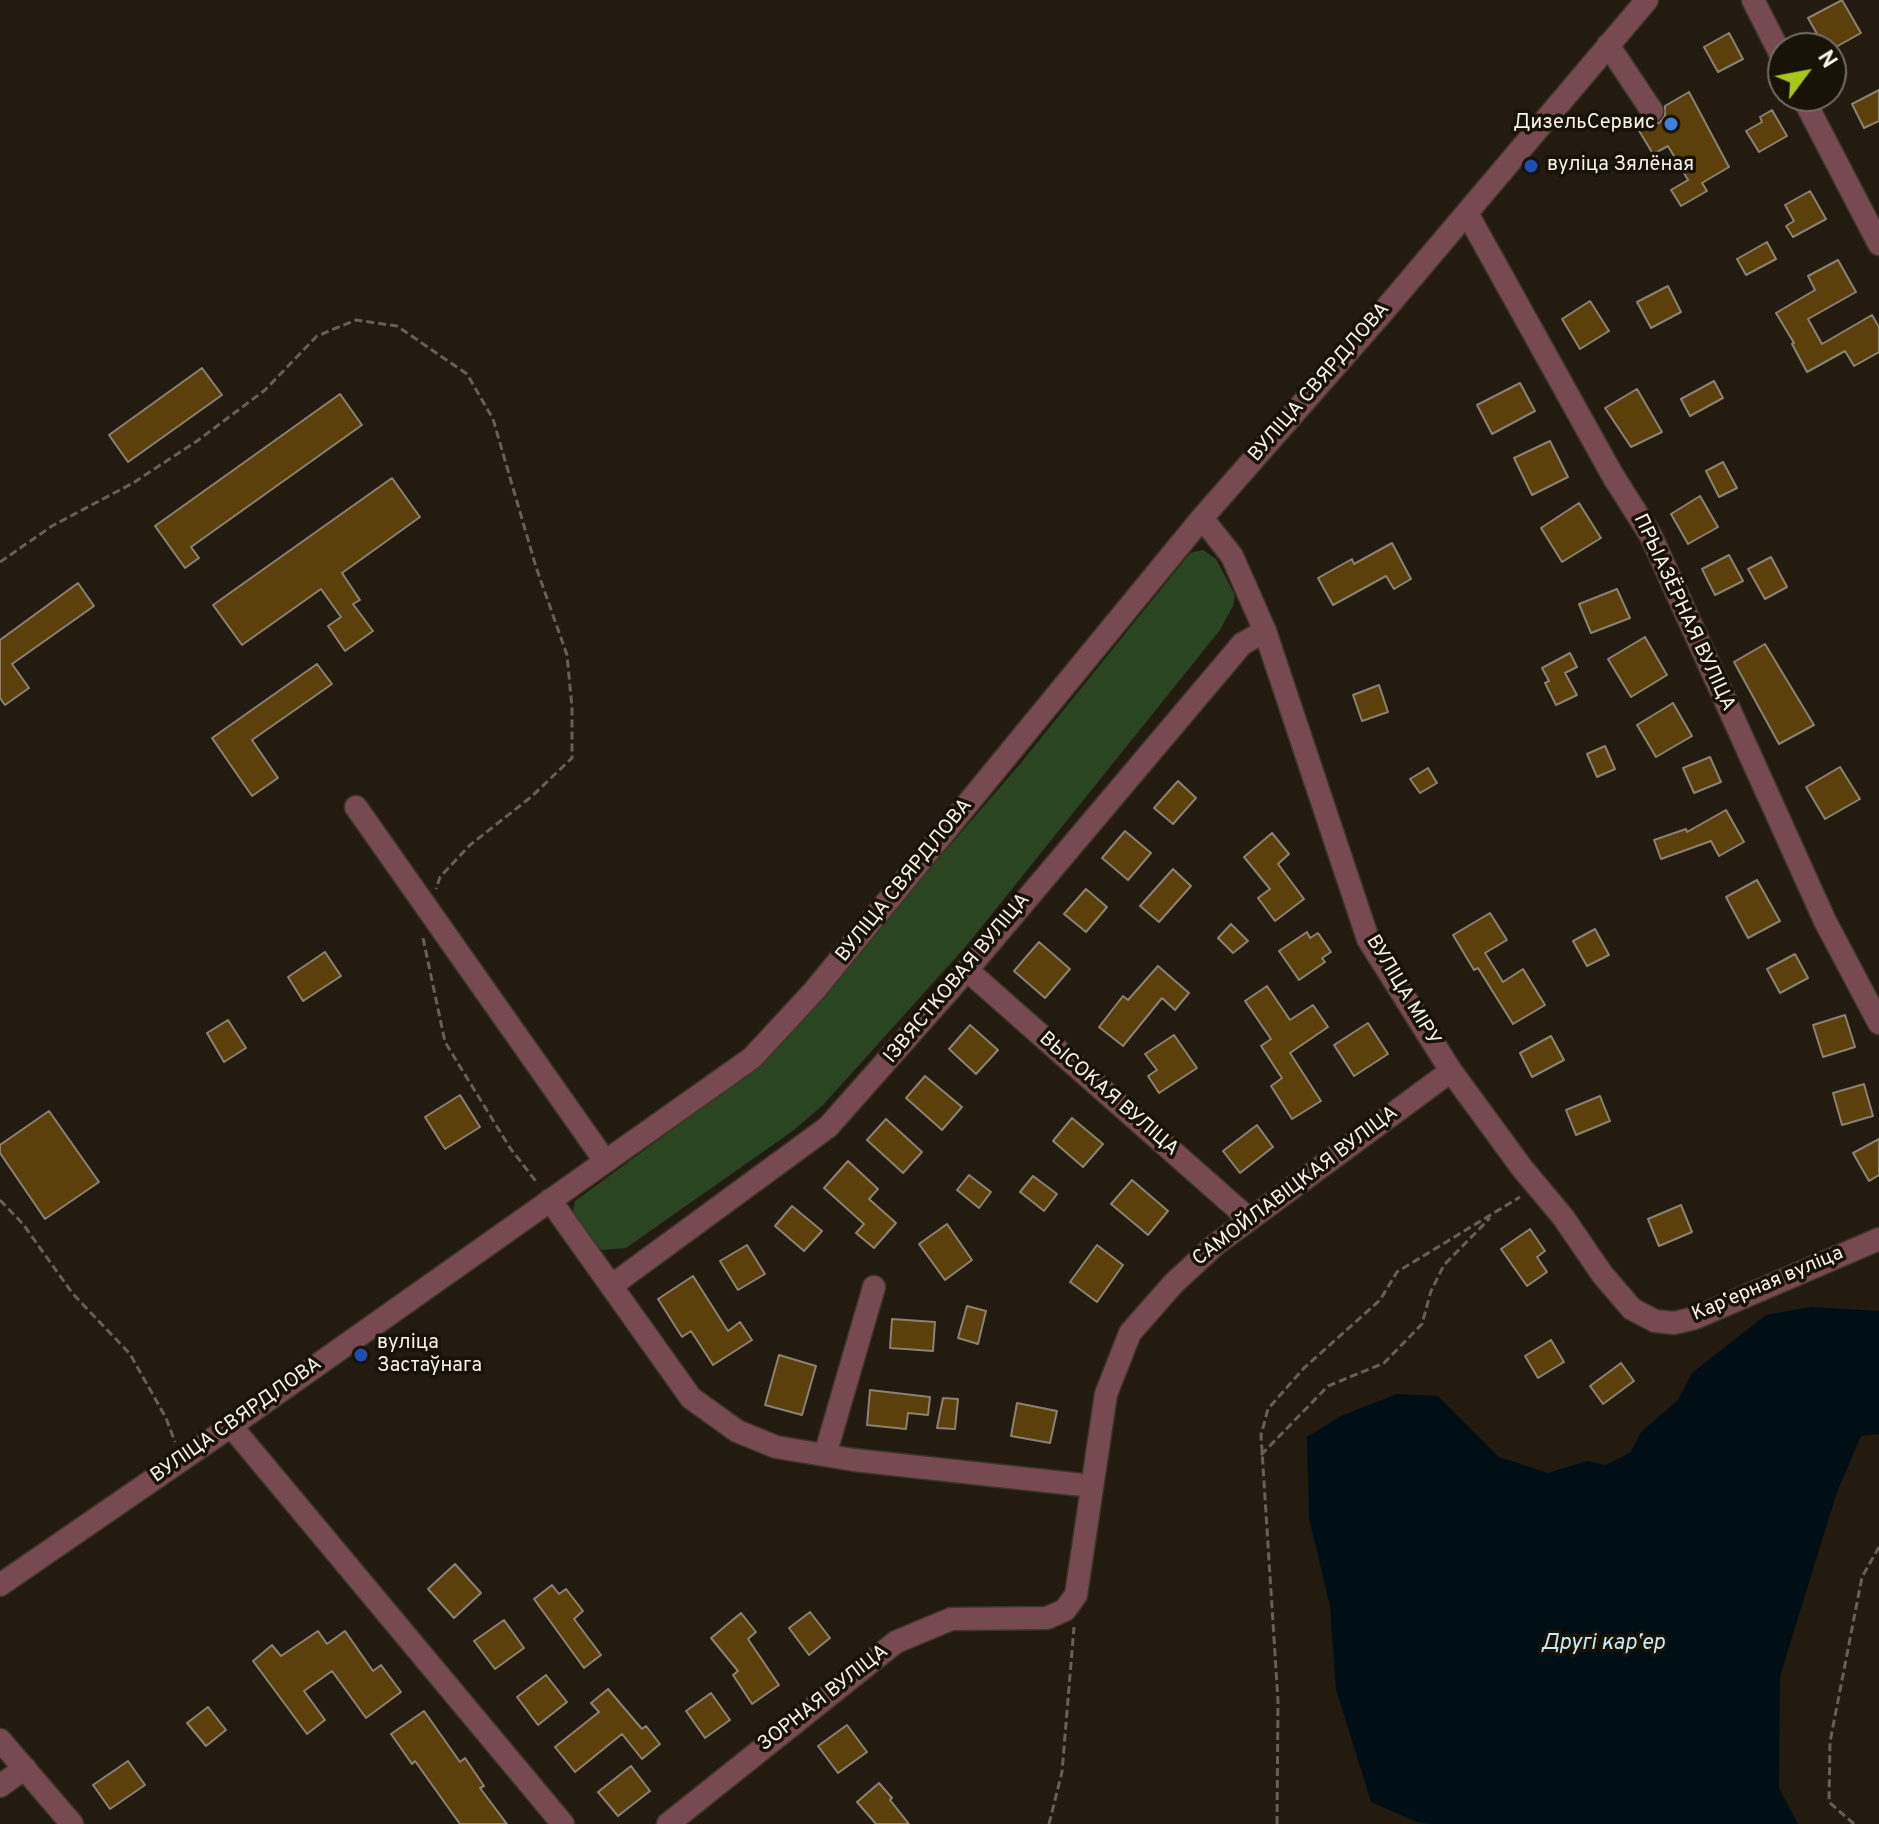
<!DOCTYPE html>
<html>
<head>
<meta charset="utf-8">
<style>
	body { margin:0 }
	#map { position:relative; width:1879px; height:1824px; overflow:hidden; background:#231b0f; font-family:Overpass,sans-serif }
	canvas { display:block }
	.north { position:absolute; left:1767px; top:32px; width:80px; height:80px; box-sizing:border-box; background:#191207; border:2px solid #726c62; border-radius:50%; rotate:58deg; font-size:22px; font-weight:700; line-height:32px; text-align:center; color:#f8f3eb }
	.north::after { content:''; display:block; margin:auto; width:28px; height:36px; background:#a8c71d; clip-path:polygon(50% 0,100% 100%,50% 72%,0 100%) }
</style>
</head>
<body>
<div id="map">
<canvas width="1879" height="1824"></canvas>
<div class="north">N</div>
</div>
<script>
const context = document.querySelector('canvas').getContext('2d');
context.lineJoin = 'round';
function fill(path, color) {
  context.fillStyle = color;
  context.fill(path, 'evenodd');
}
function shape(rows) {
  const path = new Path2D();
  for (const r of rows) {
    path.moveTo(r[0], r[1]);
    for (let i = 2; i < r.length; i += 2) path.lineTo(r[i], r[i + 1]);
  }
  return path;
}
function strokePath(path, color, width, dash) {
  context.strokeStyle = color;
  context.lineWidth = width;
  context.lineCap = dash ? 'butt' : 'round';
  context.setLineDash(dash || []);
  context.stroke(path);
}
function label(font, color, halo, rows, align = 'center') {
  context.font = font + ' Overpass,sans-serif';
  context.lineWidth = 7;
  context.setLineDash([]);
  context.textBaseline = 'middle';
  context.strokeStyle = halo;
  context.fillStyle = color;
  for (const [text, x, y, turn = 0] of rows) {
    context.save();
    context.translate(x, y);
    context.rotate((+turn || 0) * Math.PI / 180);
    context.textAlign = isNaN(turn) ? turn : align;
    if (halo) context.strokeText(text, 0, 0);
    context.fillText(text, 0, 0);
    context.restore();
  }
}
fill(shape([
	[1203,550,1216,559,1235,595,1233,606,1220,630,967,945,823,1105,794,1130,626,1248,602,1250,592,1246,572,1218,575,1201,745,1076,776,1047,1020,764,1190,553]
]), '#2a4522');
fill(shape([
	[1811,1307,1879,1311,1879,1434,1861,1436,1837,1492,1780,1676,1779,1788,1798,1824,1431,1824,1417,1822,1371,1802,1336,1689,1330,1606,1309,1518,1307,1437,1341,1416,1397,1394,1438,1396,1499,1457,1548,1473,1587,1461,1606,1465,1631,1452,1641,1432,1678,1400,1692,1373,1766,1315]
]), '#000e15');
const building = shape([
	[1842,0,1861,33,1834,48,1825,48,1808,18,1842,0],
	[1729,33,1743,59,1718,72,1704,47,1729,33],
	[1879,90,1879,121,1864,128,1852,104,1879,90],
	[1689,92,1729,167,1702,183,1707,191,1681,206,1671,190,1688,180,1668,146,1653,154,1635,124,1642,120,1652,125,1659,123,1665,116,1665,106,1689,92],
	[1772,110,1787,136,1759,152,1746,131,1762,122,1760,117,1772,110],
	[1810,191,1826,219,1793,237,1786,226,1794,221,1785,205,1810,191],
	[1767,242,1776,259,1746,275,1737,259,1767,242],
	[1838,260,1856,292,1808,319,1822,344,1872,315,1879,327,1879,352,1854,366,1845,351,1807,372,1792,344,1794,343,1776,313,1815,290,1808,276,1838,260],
	[1668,286,1681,312,1651,328,1637,302,1668,286],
	[1590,301,1609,331,1580,349,1562,319,1590,301],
	[202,368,222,395,128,462,109,435,202,368],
	[1714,381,1723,398,1690,416,1681,399,1714,381],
	[1520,383,1535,411,1492,434,1477,405,1520,383],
	[1637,389,1662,432,1631,447,1605,408,1637,389],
	[340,394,362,425,191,547,199,558,185,568,155,526,340,394],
	[1550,441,1568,477,1532,495,1514,458,1550,441],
	[1723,462,1737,488,1719,497,1706,471,1723,462],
	[392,478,420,517,342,573,360,600,353,604,373,631,345,651,328,626,341,617,321,589,242,645,213,605,392,478],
	[1700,496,1718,527,1688,544,1671,514,1700,496],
	[1579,503,1601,538,1562,562,1541,528,1579,503],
	[1392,543,1411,579,1394,589,1386,576,1333,605,1318,578,1352,559,1354,564,1392,543],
	[1729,555,1743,581,1715,595,1702,569,1729,555],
	[1771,557,1787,587,1765,599,1748,569,1771,557],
	[78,583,94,606,12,664,29,688,5,705,0,698,0,640,78,583],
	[1617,589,1630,618,1591,633,1579,604,1617,589],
	[1645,637,1667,675,1631,697,1608,659,1645,637],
	[1765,644,1814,725,1779,744,1734,662,1765,644],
	[1570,653,1577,667,1565,673,1577,695,1556,705,1545,683,1549,681,1542,668,1570,653],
	[317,664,332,684,252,740,278,778,252,796,212,738,317,664],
	[1379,685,1388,712,1362,721,1353,695,1379,685],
	[1673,703,1692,736,1656,757,1637,725,1673,703],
	[1605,746,1615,769,1597,777,1587,754,1605,746],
	[1710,757,1721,782,1694,793,1683,768,1710,757],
	[1840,767,1860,799,1825,819,1806,787,1840,767],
	[1428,768,1437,783,1420,793,1410,779,1428,768],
	[1178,781,1196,798,1173,824,1154,808,1178,781],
	[1726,810,1744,842,1719,856,1711,841,1661,859,1654,840,1686,829,1687,832,1726,810],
	[1125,831,1151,853,1128,880,1102,858,1125,831],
	[1272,833,1289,854,1278,864,1304,899,1275,921,1258,898,1270,889,1244,857,1272,833],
	[1173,869,1191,886,1159,922,1140,906,1173,869],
	[1757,880,1780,921,1748,938,1726,897,1757,880],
	[1086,889,1107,907,1086,932,1064,914,1086,889],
	[1490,913,1507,940,1485,953,1503,982,1523,969,1545,1005,1513,1024,1478,968,1474,970,1453,935,1490,913],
	[1231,924,1248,941,1233,953,1218,938,1231,924],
	[1595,929,1609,955,1587,966,1573,941,1595,929],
	[1307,932,1310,938,1318,933,1331,952,1322,958,1325,962,1299,980,1279,951,1307,932],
	[1039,942,1070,969,1045,998,1014,971,1039,942],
	[325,952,341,976,303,1001,288,977,325,952],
	[1795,954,1808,978,1780,993,1767,969,1795,954],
	[1158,966,1189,993,1175,1010,1162,998,1123,1046,1099,1027,1123,996,1128,1000,1158,966],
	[1267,986,1290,1020,1313,1005,1328,1027,1290,1053,1321,1101,1292,1119,1271,1086,1282,1078,1261,1046,1271,1039,1245,1001,1267,986],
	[1845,1015,1855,1047,1823,1057,1813,1025,1845,1015],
	[228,1020,246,1048,224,1062,207,1033,228,1020],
	[1368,1023,1388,1054,1354,1076,1334,1045,1368,1023],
	[970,1025,998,1050,976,1074,949,1049,970,1025],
	[1174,1035,1197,1068,1159,1093,1148,1076,1157,1070,1145,1054,1174,1035],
	[1551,1036,1564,1060,1532,1077,1520,1053,1551,1036],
	[925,1076,962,1107,942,1130,906,1098,925,1076],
	[1864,1084,1873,1116,1842,1125,1833,1093,1864,1084],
	[460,1095,480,1127,445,1149,425,1117,460,1095],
	[1600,1096,1610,1121,1576,1135,1566,1110,1600,1096],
	[49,1111,99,1182,45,1219,0,1153,0,1145,49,1111],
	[1072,1118,1103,1144,1083,1167,1053,1141,1072,1118],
	[886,1119,922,1152,903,1173,867,1140,886,1119],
	[1257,1125,1273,1147,1240,1173,1223,1151,1257,1125],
	[1879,1139,1879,1175,1869,1181,1853,1153,1879,1139],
	[848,1161,878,1189,869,1199,896,1223,874,1248,856,1233,864,1224,824,1188,848,1161],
	[969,1175,991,1192,979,1208,957,1190,969,1175],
	[1033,1176,1057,1194,1044,1211,1020,1192,1033,1176],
	[1132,1180,1168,1211,1148,1235,1111,1204,1132,1180],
	[1681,1205,1692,1232,1659,1246,1648,1219,1681,1205],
	[792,1206,822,1231,804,1251,775,1226,792,1206],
	[947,1224,972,1260,945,1280,919,1244,947,1224],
	[1530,1229,1545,1251,1537,1257,1547,1272,1527,1286,1501,1249,1530,1229],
	[747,1245,765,1274,738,1290,720,1261,747,1245],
	[1097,1245,1123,1265,1097,1302,1070,1282,1097,1245],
	[693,1276,728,1331,740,1322,752,1340,713,1365,691,1331,682,1337,658,1299,693,1276],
	[967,1306,986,1311,978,1344,958,1338,967,1306],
	[892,1319,935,1322,933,1351,890,1348,892,1319],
	[1551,1340,1564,1362,1538,1378,1525,1356,1551,1340],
	[779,1355,816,1366,802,1415,765,1405,779,1355],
	[1621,1363,1634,1381,1603,1404,1590,1386,1621,1363],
	[870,1390,930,1397,928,1415,908,1413,906,1429,867,1425,870,1390],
	[943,1398,958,1399,955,1429,937,1428,943,1398],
	[1017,1403,1057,1411,1050,1443,1011,1436,1017,1403],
	[455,1564,481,1593,454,1618,428,1589,455,1564],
	[552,1585,559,1594,566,1589,583,1611,574,1619,601,1655,584,1668,534,1599,552,1585],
	[810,1612,830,1638,809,1655,789,1628,810,1612],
	[741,1613,756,1632,748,1639,779,1685,752,1704,733,1675,738,1671,711,1638,741,1613],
	[504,1620,524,1648,495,1669,474,1641,504,1620],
	[318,1631,327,1644,345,1631,373,1671,381,1665,401,1692,366,1718,332,1671,304,1691,325,1720,307,1734,253,1661,272,1645,281,1656,318,1631],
	[546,1675,567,1702,538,1725,517,1697,546,1675],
	[608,1689,642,1729,646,1726,660,1744,642,1759,622,1734,575,1772,555,1747,599,1712,591,1703,608,1689],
	[711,1693,730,1720,705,1738,686,1711,711,1693],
	[208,1707,226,1730,206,1746,187,1723,208,1707],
	[424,1711,460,1762,465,1758,484,1786,480,1788,507,1824,460,1824,415,1761,412,1764,391,1734,424,1711],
	[847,1725,867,1752,838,1773,818,1746,847,1725],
	[128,1761,145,1785,110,1809,93,1785,128,1761],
	[631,1766,650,1791,618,1816,598,1792,631,1766],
	[879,1783,892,1798,890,1800,909,1824,876,1824,857,1802,879,1783]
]);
fill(building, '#5b400b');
strokePath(building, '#8b8173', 2);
const minor = shape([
	[1753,0,1783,59],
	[1608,45,1652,111],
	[1802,96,1879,244],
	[1467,213,1613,476,1651,536,1825,921,1879,1023],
	[1202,518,1232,556,1265,631,1368,939,1451,1071,1522,1168,1563,1217,1602,1274,1632,1309,1655,1321,1674,1323,1695,1318,1879,1239],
	[356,807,605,1161],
	[967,970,1249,1219],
	[550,1200,691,1398,737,1431,776,1447,854,1460,1092,1486],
	[611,1286,828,1127,967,970,1242,644,1265,631],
	[231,1426,563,1824],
	[825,1455,874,1287],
	[0,1585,231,1426,752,1058,814,991,1202,518,1382,313,1647,0],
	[0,1740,72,1824],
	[0,1786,25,1768],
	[668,1824,896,1642,951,1619,1047,1618,1065,1610,1076,1595,1106,1394,1130,1333,1173,1284,1215,1245,1451,1071]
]);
strokePath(minor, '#3d3529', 25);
strokePath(shape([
	[0,562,52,526,133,483,197,441,265,390,317,336,356,320,397,326,467,374,493,419,536,567,567,655,572,708,572,758,531,797,470,845,440,877,436,889],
	[423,938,445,1042,510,1148,538,1184],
	[0,1200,23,1224,73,1294,130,1354,166,1418,175,1442],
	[1261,1455,1328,1386,1384,1363,1422,1324,1431,1291,1444,1265,1490,1218],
	[1049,1824,1062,1772,1074,1627],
	[1277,1824,1278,1701,1261,1435,1268,1409,1304,1368,1380,1300,1397,1272,1520,1197],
	[1854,1824,1829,1802,1830,1742,1862,1577,1879,1547]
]), '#676055', 3, [8, 4]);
strokePath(minor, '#764a50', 22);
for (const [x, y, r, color] of [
	[1671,124,8,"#3f7fe0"],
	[1531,166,8,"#1a4fb4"],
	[361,1355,8,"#1a4fb4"]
]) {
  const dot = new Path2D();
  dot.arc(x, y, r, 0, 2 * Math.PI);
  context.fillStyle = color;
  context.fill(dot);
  strokePath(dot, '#191207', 3);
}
label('20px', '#f8f3eb', '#191207', [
	["ДизельСервис",1655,124,"right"],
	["вуліца Зялёная",1547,166],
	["вуліца",377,1344],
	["Застаўнага",377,1367]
], 'left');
label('20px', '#f8f3eb', '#191207', [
	["ВУЛІЦА СВЯРДЛОВА",1320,383,-49],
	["ПРЫАЗЁРНАЯ ВУЛІЦА",1683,613,65],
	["ВУЛІЦА СВЯРДЛОВА",905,881,-51],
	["ІЗВЯСТКОВАЯ ВУЛІЦА",958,979,-50],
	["ВУЛІЦА МІРУ",1402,991,59],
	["ВЫСОКАЯ ВУЛІЦА",1108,1095,41],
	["САМОЙЛАВІЦКАЯ ВУЛІЦА",1296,1187,-37],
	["Карʼерная вуліца",1768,1285,-23],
	["ВУЛІЦА СВЯРДЛОВА",237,1421,-35],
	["ЗОРНАЯ ВУЛІЦА",824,1699,-38]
]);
label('italic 22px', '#c6e9f8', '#191207', [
	["Другі карʼер",1603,1645]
]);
</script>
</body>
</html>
